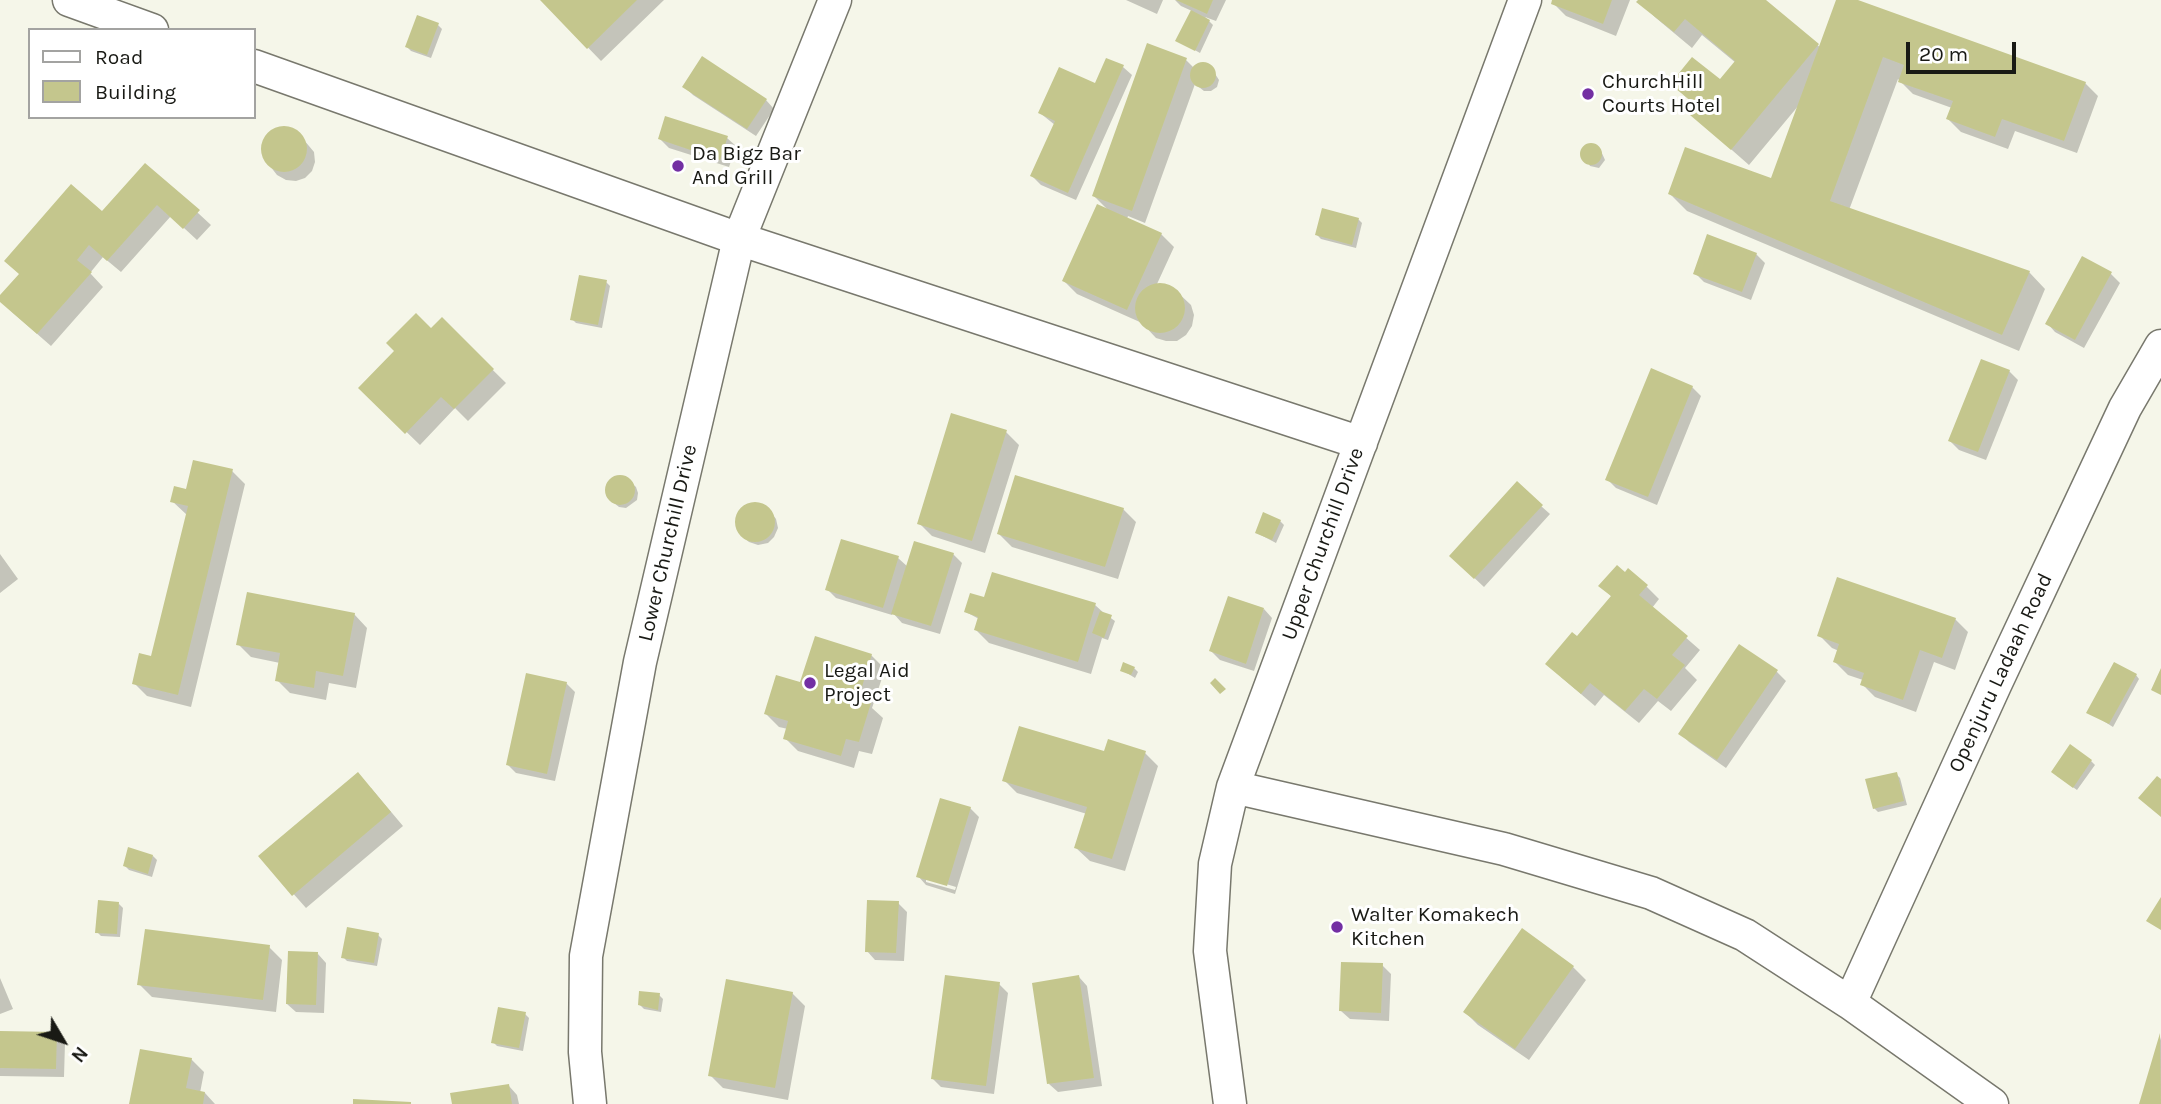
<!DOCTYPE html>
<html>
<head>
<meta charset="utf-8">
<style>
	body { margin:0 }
	#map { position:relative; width:2161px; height:1104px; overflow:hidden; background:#f5f6e9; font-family:Karla,sans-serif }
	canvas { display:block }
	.legend { position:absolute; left:28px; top:28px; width:228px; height:91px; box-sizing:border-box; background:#fff; border:2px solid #a3a3a1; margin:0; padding:9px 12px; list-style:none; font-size:21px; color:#191a15 }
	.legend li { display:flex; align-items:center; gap:14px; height:35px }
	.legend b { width:35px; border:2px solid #a3a3a1 }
	.north { position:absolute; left:28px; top:1006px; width:70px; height:70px; -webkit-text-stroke:5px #fff; paint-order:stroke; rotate:129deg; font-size:19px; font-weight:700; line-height:28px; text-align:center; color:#191a15 }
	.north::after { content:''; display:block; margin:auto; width:24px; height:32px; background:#191a15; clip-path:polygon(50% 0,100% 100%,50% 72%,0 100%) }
	.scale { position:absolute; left:1906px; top:42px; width:110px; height:32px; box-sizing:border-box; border:4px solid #191a15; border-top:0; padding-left:9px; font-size:21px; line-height:24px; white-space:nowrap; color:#191a15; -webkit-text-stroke:5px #fff; paint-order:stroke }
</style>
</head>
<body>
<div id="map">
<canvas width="2161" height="1104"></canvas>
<ul class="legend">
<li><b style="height:9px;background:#fff"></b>Road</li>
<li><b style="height:19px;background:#c4c68d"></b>Building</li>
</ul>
<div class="north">N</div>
<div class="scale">20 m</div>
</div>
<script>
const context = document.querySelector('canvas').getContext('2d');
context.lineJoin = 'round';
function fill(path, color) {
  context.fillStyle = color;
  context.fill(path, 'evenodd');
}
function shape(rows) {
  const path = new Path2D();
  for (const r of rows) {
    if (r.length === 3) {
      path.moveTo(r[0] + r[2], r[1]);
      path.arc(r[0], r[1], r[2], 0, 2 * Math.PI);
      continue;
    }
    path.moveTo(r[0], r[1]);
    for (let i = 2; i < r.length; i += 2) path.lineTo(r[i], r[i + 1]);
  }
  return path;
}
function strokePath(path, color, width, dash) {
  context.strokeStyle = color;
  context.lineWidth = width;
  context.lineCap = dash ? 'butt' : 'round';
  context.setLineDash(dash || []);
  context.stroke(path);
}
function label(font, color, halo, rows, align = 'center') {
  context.font = font + ' Karla,sans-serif';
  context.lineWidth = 6;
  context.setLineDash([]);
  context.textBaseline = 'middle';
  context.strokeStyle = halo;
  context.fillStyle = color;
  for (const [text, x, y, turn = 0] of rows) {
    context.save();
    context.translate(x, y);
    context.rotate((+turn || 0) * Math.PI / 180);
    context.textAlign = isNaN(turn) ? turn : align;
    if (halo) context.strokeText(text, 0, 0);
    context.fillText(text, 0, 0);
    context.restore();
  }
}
fill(shape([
	[542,0,664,0,601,61],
	[1126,0,1163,0,1157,14],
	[1175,0,1226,0,1216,21,1205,17,1213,25,1200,53,1177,40,1192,11,1181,6],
	[1554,0,1630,0,1616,36,1566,16,1553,3],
	[1640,0,1764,0,1821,48,1838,0,1853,0,2085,83,2098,96,2077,153,2015,131,2008,149,1961,132,1948,119,1952,108,1913,94,1898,79,1849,210,2029,272,2045,289,2019,351,1687,211,1670,194,1772,180,1799,105,1749,165,1692,115,1698,108,1672,84,1720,82,1736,63,1702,35,1692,48,1656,18,1639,2],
	[438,25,442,29,431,58,411,51,407,47],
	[1186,60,1194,68,1199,65,1207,64,1212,69,1219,80,1217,87,1211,91,1204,91,1195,84,1145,223,1128,216,1127,219,1161,234,1174,247,1157,284,1163,284,1173,288,1191,305,1194,315,1192,326,1186,335,1177,341,1166,341,1156,338,1142,323,1077,294,1064,281,1109,211,1094,196],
	[1123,67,1132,75,1076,200,1041,185,1032,176,1055,125,1040,113,1096,85],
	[684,86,766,100,774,109,756,136,693,95],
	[281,128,291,129,299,134,314,152,315,162,312,171,305,178,296,181,286,180,277,175,263,157,262,147,265,138,271,131],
	[727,138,736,146,729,167,669,148,660,139],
	[1592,145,1601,151,1605,160,1599,168,1590,166,1582,153,1584,149],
	[146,165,211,225,197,240,171,216,121,272,103,257,90,273,103,287,51,346,12,312,0,298,102,213],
	[1358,219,1362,223,1356,248,1321,239,1317,235],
	[1756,254,1765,263,1751,300,1704,282,1695,273],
	[2083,258,2111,274,2120,283,2084,348,2055,332,2047,323],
	[606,282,610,286,602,328,576,323,572,319],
	[442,320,506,383,468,421,455,408,420,445,361,388],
	[2009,371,2018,380,1986,460,1959,450,1950,441],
	[1692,387,1701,396,1657,505,1616,488,1607,479],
	[1006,432,1019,445,985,553,932,536,919,523],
	[232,471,245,484,191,707,147,696,134,683,152,658,187,515,172,501,187,491],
	[626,478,636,487,638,493,637,500,626,508,619,507,614,503,606,491,612,479],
	[756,503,765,506,770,511,776,519,778,528,774,537,768,543,758,545,749,542,744,538,738,530,736,520,739,511,747,505],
	[1541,506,1550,514,1484,587,1451,556],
	[1123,509,1136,522,1118,579,1012,547,999,534],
	[1280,521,1284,525,1276,543,1257,533],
	[0,554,18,579,0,593],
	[953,554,962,563,940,634,902,623,893,613,892,615,836,598,827,589,898,558,908,567],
	[1601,586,1646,586,1659,599,1652,608,1700,650,1685,668,1697,680,1671,711,1658,701,1639,723,1604,695,1595,706,1561,677,1577,639,1612,597],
	[983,599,1095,605,1105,614,1115,621,1108,640,1102,638,1091,674,989,643,976,630,979,619,966,612],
	[1264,609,1272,618,1254,671,1220,660,1211,651],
	[354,614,367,628,356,688,329,683,326,700,290,693,277,680,280,663,251,657,238,644],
	[1955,619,1968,632,1955,670,1934,662,1916,712,1875,697,1862,684,1863,680,1848,675,1835,662,1839,651,1832,648,1819,635],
	[1740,646,1777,672,1786,681,1726,768,1689,742,1680,733],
	[871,655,885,669,872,708,883,718,872,754,859,751,854,768,798,751,785,738,788,729,779,727,766,714,802,684],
	[1134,668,1138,672,1135,678,1122,670],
	[2136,675,2139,679,2113,727,2089,712],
	[566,683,575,692,555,781,516,773,507,764],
	[1145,753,1158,766,1125,871,1090,861,1076,848,1087,814,1017,793,1004,780,1106,754],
	[2091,761,2095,765,2077,790,2057,776],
	[1896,774,1900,778,1907,805,1878,812,1874,808],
	[371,788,403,826,306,908,260,856],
	[970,808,979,817,955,894,926,885,918,876],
	[926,878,956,887,955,890,926,882],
	[153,856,157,860,152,877,129,870,125,866],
	[898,903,907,912,904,961,875,960,867,951],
	[119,904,123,908,120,937,101,936,97,932],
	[1522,931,1573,967,1586,980,1529,1060,1478,1025,1465,1012],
	[378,935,382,939,377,966,347,961,343,957],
	[269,947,282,960,276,1012,152,997,139,984],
	[318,954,326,963,324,1013,296,1012,287,1004],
	[1382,965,1391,974,1389,1021,1350,1019,1341,1011],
	[1079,977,1087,986,1102,1086,1058,1092,1049,1084],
	[0,978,13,1009,0,1014],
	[999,984,1008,993,994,1094,941,1087,932,1078],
	[792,993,805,1006,788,1100,723,1088,710,1075],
	[659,995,663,999,661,1012,644,1009,640,1005],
	[525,1014,529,1018,523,1051,497,1046,493,1042],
	[0,1033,56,1034,65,1043,64,1077,0,1076],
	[2161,1037,2161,1104,2141,1104],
	[191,1059,204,1072,200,1093,205,1093,215,1104,131,1104],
	[509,1086,517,1095,519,1104,453,1104]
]), '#0003');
fill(shape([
	[540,0,637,0,587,49],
	[1176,0,1213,0,1207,14],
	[1552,0,1612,0,1603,24,1551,4],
	[1638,0,1766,0,1819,44,1731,150,1690,115,1697,106,1670,84,1692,57,1720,79,1735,61,1685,19,1674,32,1636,2],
	[1836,0,1858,0,2086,82,2064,141,2002,119,1995,137,1946,119,1953,101,1898,82,1904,65,1883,57,1830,201,2030,271,2002,335,1668,194,1685,147,1771,178],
	[1191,10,1210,20,1195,51,1175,41],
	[417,15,439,23,427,55,405,47],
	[1147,43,1187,58,1132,211,1092,196],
	[702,56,767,99,747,129,682,87],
	[1106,58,1124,65,1068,193,1030,176,1055,121,1038,113,1059,67,1095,83],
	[1203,75,13],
	[665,116,728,136,720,160,658,139],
	[284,149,23],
	[1591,154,11],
	[145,163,200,210,183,229,157,205,107,261,89,245,77,260,92,272,37,334,0,302,0,295,19,274,4,261,71,184,102,211],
	[1097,204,1162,233,1127,310,1062,281],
	[1322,208,1359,218,1352,245,1315,235],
	[1707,234,1757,253,1742,292,1693,274],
	[2082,256,2112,272,2075,340,2045,324],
	[579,275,607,280,598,325,570,320],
	[1160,308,25],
	[416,313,431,328,442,317,494,369,454,409,441,397,405,434,358,388,394,351,386,343],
	[1981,359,2010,370,1978,452,1948,441],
	[1651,368,1693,386,1648,497,1605,480],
	[951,413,1007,430,972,541,917,524],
	[193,460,233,469,178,695,132,684,139,653,151,656,188,506,170,502,174,486,186,489],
	[1015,475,1124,508,1105,567,997,534],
	[620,490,15],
	[1517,481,1543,505,1474,579,1449,556],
	[755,522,20],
	[1263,512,1281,520,1272,540,1255,533],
	[841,539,899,556,883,608,825,590],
	[914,541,954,553,931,626,891,614],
	[1617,565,1625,572,1628,568,1648,585,1639,595,1688,636,1672,655,1685,665,1657,699,1644,689,1625,711,1590,683,1581,694,1545,664,1572,632,1577,636,1611,596,1598,586],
	[992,572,1096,603,1078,662,974,630,978,617,964,612,970,593,984,597],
	[1837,577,1956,618,1942,658,1920,650,1903,700,1860,685,1864,673,1833,662,1839,644,1817,636],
	[247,592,355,613,343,676,316,671,314,688,275,681,280,653,236,645],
	[1228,596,1264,608,1246,664,1209,651],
	[1100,611,1112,615,1104,638,1092,633],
	[815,636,872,654,858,700,871,703,859,742,846,739,841,756,783,739,788,721,764,714,776,675,800,682],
	[1739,644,1778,670,1717,760,1678,734],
	[1123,662,1135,667,1131,675,1120,671],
	[2114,662,2137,674,2109,724,2086,713],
	[2161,668,2161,695,2151,690],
	[526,673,567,682,547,774,506,765],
	[1215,678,1226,689,1220,694,1210,683],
	[1019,726,1104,751,1108,739,1146,751,1112,859,1074,848,1087,807,1002,781],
	[2070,744,2092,760,2073,788,2051,772],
	[358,772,391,812,292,896,258,856],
	[1897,772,1904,801,1873,809,1865,779],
	[2157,776,2161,779,2161,817,2138,798],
	[940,798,971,807,947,886,916,877],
	[128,847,153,855,148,874,123,866],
	[2161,897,2161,930,2146,921],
	[98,900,119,902,117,934,95,933],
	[867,900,899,901,896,953,865,952],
	[347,927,379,933,374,963,341,958],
	[1522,928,1574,966,1515,1049,1463,1012],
	[145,929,270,945,263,1000,137,985],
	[288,951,318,952,316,1005,286,1004],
	[1341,962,1383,963,1381,1013,1339,1011],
	[945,975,1000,982,986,1086,931,1079],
	[1079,975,1094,1078,1047,1084,1032,983],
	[726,979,793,992,775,1088,708,1076],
	[639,991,660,993,658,1010,638,1005],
	[498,1007,526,1012,519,1048,491,1043],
	[0,1031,57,1032,56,1069,0,1068],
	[2160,1033,2161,1104,2139,1104],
	[140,1049,192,1058,186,1088,205,1092,203,1104,129,1104],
	[509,1084,512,1104,452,1104,450,1093],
	[353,1099,411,1102,411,1104,353,1104]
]), '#c4c68d');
const street = shape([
	[69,0,152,30],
	[254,66,739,239,1361,443],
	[1233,787,1504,849,1651,893,1745,935,1850,1003,1992,1104],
	[1850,1003,1995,685,2125,408,2161,346],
	[590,1104,585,1052,586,956,640,662,739,239,835,0],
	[1230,1104,1210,951,1215,864,1233,787,1525,0]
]);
strokePath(street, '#78786d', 35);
strokePath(street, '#fff', 32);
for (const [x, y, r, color] of [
	[1588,94,7,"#732fa3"],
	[678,166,7,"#732fa3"],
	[810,683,7,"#732fa3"],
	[1337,927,7,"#732fa3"]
]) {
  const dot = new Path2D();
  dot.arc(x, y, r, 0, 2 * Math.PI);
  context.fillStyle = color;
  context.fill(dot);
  strokePath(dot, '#fff', 2.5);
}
label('21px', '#191a15', '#fff', [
	["ChurchHill",1602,82],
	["Courts Hotel",1602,106],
	["Da Bigz Bar",692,154],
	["And Grill",692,178],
	["Legal Aid",824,671],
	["Project",824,695],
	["Walter Komakech",1351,915],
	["Kitchen",1351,939]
], 'left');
label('21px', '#191a15', '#fff', [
	["Lower Churchill Drive",668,543,-77],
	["Upper Churchill Drive",1323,544,-70],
	["Openjuru Ladaah Road",2001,673,-65]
]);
</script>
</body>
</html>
